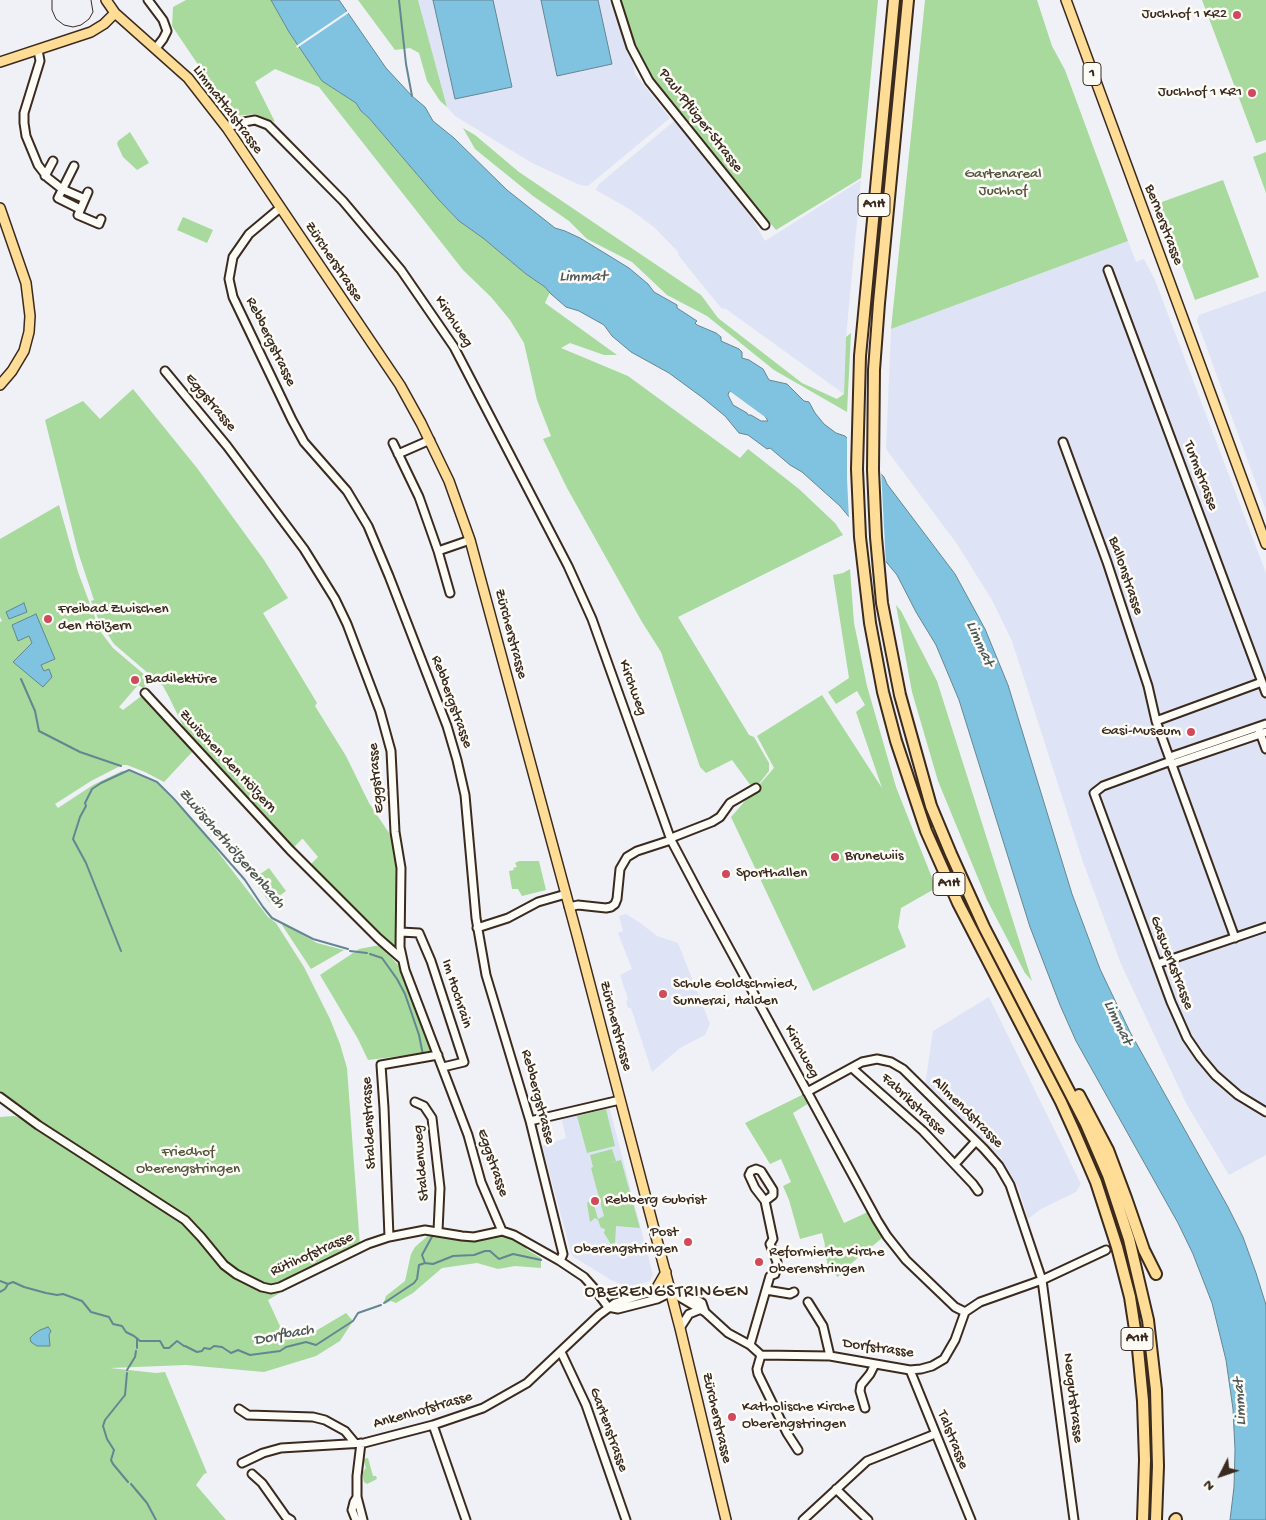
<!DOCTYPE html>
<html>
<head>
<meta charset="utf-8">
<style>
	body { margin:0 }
	#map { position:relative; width:1266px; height:1520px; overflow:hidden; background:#eff1f6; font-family:"Gochi Hand",sans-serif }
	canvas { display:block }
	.north { position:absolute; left:1196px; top:1450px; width:50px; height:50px; -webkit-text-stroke:4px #fdfcf7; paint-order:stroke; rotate:229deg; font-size:14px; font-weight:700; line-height:20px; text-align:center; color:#3b2a1e }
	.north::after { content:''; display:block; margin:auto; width:18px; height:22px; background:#3b2a1e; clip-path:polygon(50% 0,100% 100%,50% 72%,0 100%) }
</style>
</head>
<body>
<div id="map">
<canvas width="1266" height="1520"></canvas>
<div class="north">N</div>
</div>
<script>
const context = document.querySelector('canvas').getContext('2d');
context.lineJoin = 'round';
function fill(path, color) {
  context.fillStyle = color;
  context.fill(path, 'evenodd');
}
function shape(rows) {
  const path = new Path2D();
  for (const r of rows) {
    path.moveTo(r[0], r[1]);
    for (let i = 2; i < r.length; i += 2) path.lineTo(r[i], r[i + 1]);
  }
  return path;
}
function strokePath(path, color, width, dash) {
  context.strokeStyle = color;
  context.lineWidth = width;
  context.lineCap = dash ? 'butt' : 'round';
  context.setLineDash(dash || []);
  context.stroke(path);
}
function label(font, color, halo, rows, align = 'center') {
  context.font = font + ' "Gochi Hand",sans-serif';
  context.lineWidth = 5;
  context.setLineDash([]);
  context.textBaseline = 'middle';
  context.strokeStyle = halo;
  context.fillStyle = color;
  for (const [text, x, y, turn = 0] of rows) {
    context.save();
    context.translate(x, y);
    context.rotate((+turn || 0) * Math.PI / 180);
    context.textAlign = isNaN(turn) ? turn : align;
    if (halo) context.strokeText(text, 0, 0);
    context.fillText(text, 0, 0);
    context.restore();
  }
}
fill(shape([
	[418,0,609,0,633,62,635,74,670,118,588,186,580,185,532,163,455,116,447,107],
	[674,121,677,122,743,202,765,241,861,180,846,337,844,394,726,309,721,308,679,256,678,252,655,228,631,210,596,190,598,185],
	[1128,241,1136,262,1144,259,1155,280,1266,573,1266,1155,1229,1175,1187,1105,1121,964,1083,862,1012,641,992,600,957,544,886,449,891,329],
	[1266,291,1266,511,1197,321,1199,315],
	[626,914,639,922,657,936,678,943,710,1024,705,1035,680,1048,652,1072,631,1008,628,1008,626,1002,628,999,620,975,632,969,618,933,623,931,619,916],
	[989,997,1081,1184,1076,1192,1041,1209,1028,1219,1018,1187,1001,1158,925,1085,933,1031],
	[609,1106,653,1275,650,1281,628,1287,611,1280,572,1256,542,1146,566,1138,561,1116]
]), '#dee4f5');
fill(shape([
	[186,0,271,0,289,32,322,81,356,103,361,111,369,118,439,200,459,221,483,238,526,274,545,287,550,292,545,303,617,355,604,355,570,343,561,348,628,376,740,458,748,449,799,489,835,523,843,535,678,617,749,735,754,737,769,763,769,771,754,790,732,760,706,773,700,767,661,652,642,622,567,488,543,439,551,436,537,400,524,343,510,320,491,297,463,270,319,87,275,69,255,82,275,122,256,114,235,116,230,112,172,26,173,7],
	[358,0,418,0,447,107,440,101,427,81,419,53,410,48,395,50],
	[620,0,878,0,861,178,776,230,655,83,637,49],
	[925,0,1037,0,1052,46,1065,70,1128,241,891,329],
	[1202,0,1266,0,1266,140,1256,143],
	[463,128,475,135,519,172,701,295,718,318,802,383,837,399,844,394,846,337,851,333,847,412,774,370,707,316,667,295,632,262,587,239,569,221,533,196,475,149],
	[130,132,149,163,137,170,123,157,117,144,118,141],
	[1266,152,1266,193,1253,157],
	[1223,180,1259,277,1195,300,1159,203],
	[183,217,213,230,207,243,177,230],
	[133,389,197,468,264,560,288,598,263,613,317,703,315,706,346,756,369,803,393,839,398,880,397,945,391,945,311,864,318,857,303,839,302,839,292,849,186,732,169,697,163,686,114,644,100,623,91,601,94,600,78,552,45,420,83,401,100,419],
	[59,505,78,572,100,631,113,648,153,682,150,685,148,683,143,688,138,685,119,707,123,710,140,697,146,698,194,750,164,782,145,772,127,765,122,765,91,781,55,804,58,808,93,785,122,771,128,771,157,783,198,826,268,917,276,923,304,967,330,1019,340,1044,347,1068,360,1246,268,1300,284,1335,314,1332,346,1313,353,1321,340,1341,316,1356,264,1372,186,1365,110,1368,156,1373,165,1372,207,1473,204,1474,196,1485,226,1520,0,1520,0,1117,14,1116,27,1120,0,1094,0,622,2,621,0,617,0,539],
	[850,569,854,623,867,686,896,787,936,888,901,908,898,927,906,947,813,991,731,817,774,768,757,736,822,695,882,788,856,712,865,705,857,691,836,704,828,692,849,678,833,575,843,573],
	[896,605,901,611,937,681,1032,981,1025,973,987,900,938,781,912,692],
	[519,861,539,861,546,890,522,896,518,889,512,889,509,871,514,870,513,868,517,867,515,863],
	[269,868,286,891,270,903,253,879],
	[283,924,317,943,344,950,311,969,282,925],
	[380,945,399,966,433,1052,368,1060,358,1039,320,975,359,949],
	[804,1094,809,1103,793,1113,844,1223,870,1211,883,1234,881,1239,842,1271,838,1277,829,1269,824,1250,825,1245,822,1233,800,1239,789,1200,783,1186,791,1182,781,1159,770,1164,745,1123],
	[606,1109,615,1146,587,1153,577,1116],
	[612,1149,616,1161,601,1165,621,1160,640,1228,616,1226,615,1244,612,1246,604,1233,605,1229,601,1228,598,1220,595,1218,590,1222,587,1203,592,1198,598,1219,604,1216,591,1168,593,1167,590,1155],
	[431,1233,506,1237,527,1247,526,1249,541,1258,541,1268,515,1266,498,1269,477,1263,442,1268,413,1293,396,1303,391,1301,385,1304,384,1302,386,1296,405,1281,411,1254,415,1247],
	[368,1458,373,1476,376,1476,377,1479,367,1484,364,1482,362,1473,366,1468,363,1459]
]), '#a7da9c');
const water = shape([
	[271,0,339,0,386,68,412,96,425,107,433,121,454,138,507,190,555,228,565,231,580,238,629,268,648,284,654,292,677,305,677,308,697,321,695,323,697,325,716,333,721,337,721,341,739,349,742,352,742,358,749,360,763,369,769,380,787,384,804,401,809,402,815,413,824,424,836,433,845,436,884,477,887,484,955,574,985,629,1008,685,1072,894,1100,969,1130,1032,1228,1207,1243,1237,1256,1273,1266,1305,1266,1520,1230,1520,1234,1487,1235,1450,1233,1409,1226,1360,1212,1303,1193,1254,1178,1223,1076,1041,1060,1005,1030,927,959,700,936,645,916,612,897,575,840,506,802,472,790,465,770,448,767,449,748,435,739,433,725,416,703,398,669,373,631,352,612,336,604,325,579,311,566,307,551,294,545,287,526,274,483,238,459,221,439,200,369,118,361,111,356,103,322,81,289,32,271,0],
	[734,390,747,395,756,402,768,421,761,421,751,415,748,415,747,413,733,405,728,395,729,392,734,390],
	[433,0,493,0,512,87,455,99,433,0],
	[541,0,598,0,612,64,557,76,541,0],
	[24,603,27,612,9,619,6,612,24,603],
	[36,614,55,659,41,665,44,671,49,669,52,677,43,687,13,662,32,643,29,636,18,641,12,625,36,614],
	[48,1327,51,1331,49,1335,50,1346,37,1346,31,1342,30,1338,34,1334,40,1330,48,1327]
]);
fill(water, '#7fc3e0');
strokePath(water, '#648692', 1);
fill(shape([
	[349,10,350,12,297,48,296,46],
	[847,434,881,470,886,565,862,538,849,521,847,478]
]), '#eff1f6');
strokePath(shape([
	[399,0,406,64,412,96],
	[21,679,35,711,39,731,80,752,121,766],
	[121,951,86,863,73,839,80,817,86,806,85,803,92,789,101,783,129,770,157,782,174,799,245,880,263,907,272,918,313,939,348,949],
	[350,951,367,953],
	[370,954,382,958,397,979,405,994,419,1035,423,1055],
	[425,1263,422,1255,434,1233],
	[0,1281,8,1284,13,1282,24,1287,46,1293,57,1295,63,1294,82,1301,91,1312,109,1317,113,1324,122,1326,126,1332,134,1336,140,1341,160,1341,164,1348,169,1348,177,1341,184,1346],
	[0,1292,5,1289,8,1284],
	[384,1303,414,1283,417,1279,419,1265,425,1263,433,1264,453,1256,474,1255,485,1251,490,1251,499,1259,513,1254,541,1260],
	[137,1338,137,1348],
	[185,1346,197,1352,202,1351,204,1348,210,1349,214,1346,222,1347,231,1353,238,1350,250,1355,280,1351,286,1347,306,1342,316,1345,353,1321,358,1313,381,1305],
	[127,1370,135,1357,136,1351],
	[127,1373,125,1395,105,1420,103,1426,107,1439,114,1450,111,1460,113,1464,128,1482],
	[131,1484,147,1503,156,1520]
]), '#648692', 2);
strokePath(shape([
	[728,383,769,413]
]), '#7fc3e0', 11);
const minor = shape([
	[148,0,163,20,167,31,163,39,156,48],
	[616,0,631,47,649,81,765,225],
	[38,50,40,61,24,113,24,123,26,136,38,165,48,178,62,189,85,199],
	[227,128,238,123,255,120,268,125,274,131,343,201,401,270,454,347,568,566,592,619,671,840,699,893,877,1220,887,1236,906,1260,955,1307,965,1312],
	[74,166,58,198,80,209],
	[45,176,53,161],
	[88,192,78,215,99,224,101,219],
	[280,208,249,234,233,257,229,279,233,297,292,420,304,442,347,491,368,526,389,576,447,726,457,760,465,795,476,918,486,975,530,1121,563,1254,560,1261],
	[1108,270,1266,693],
	[165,371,227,446,304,549,335,599,347,624,380,711,391,751,395,832,401,868,400,947,405,970,468,1135,481,1182,502,1231],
	[1063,442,1107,562,1148,686,1156,721,1235,938],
	[393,443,419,497,438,551,450,593],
	[398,454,430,440],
	[438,551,470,540],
	[145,693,290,850,378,938,402,959],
	[1156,721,1262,682],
	[1259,730,1266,749],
	[1170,757,1266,724],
	[1171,761,1103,786,1094,793,1171,1002,1187,1038,1200,1057,1215,1075,1238,1095,1266,1112],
	[1172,764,1266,732],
	[671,838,712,822,720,817,730,803,756,788],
	[569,907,578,905,606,908,611,907,615,904,617,899,620,869,627,857,637,851,671,840],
	[477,928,508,918,538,902,566,894],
	[401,932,419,933,431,961,464,1062,443,1067],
	[1157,964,1266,927],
	[852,1068,923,1131,973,1184,978,1191],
	[807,1092,862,1062,877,1059,891,1062,903,1069,984,1149,999,1166,1010,1185,1042,1280,1074,1520],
	[0,1097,38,1125,185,1220,201,1237,224,1265,236,1274,262,1287,271,1289,280,1287,368,1244,389,1237,425,1230,462,1236,474,1237,502,1231,514,1235,560,1261,584,1277,593,1287,608,1307,618,1309,657,1299,671,1292],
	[415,1102,424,1106,432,1118,440,1188,438,1231],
	[530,1121,620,1100],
	[955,1164,976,1141],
	[389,1237,384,1108,381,1065,438,1055],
	[766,1290,790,1294,794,1292],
	[671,1292,705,1312,728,1333,750,1345,761,1355,830,1356,910,1370,921,1369,932,1366,944,1359,955,1340,965,1312,980,1302,1042,1280,1106,1250],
	[808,1302,823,1326,830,1356],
	[680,1328,689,1314,699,1310],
	[750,1345,770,1276,775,1274,777,1262,770,1244,773,1239,765,1201,755,1188,749,1175,751,1171,756,1169,761,1171,773,1190,773,1195,765,1201],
	[561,1352,586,1405,626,1520],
	[761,1355,757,1369,758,1374,787,1433,798,1450],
	[910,1370,971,1520],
	[865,1408,860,1391,861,1385,870,1374,875,1364],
	[239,1409,248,1415,313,1417,325,1420,345,1431,355,1443],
	[433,1425,466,1520],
	[361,1443,357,1476,357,1497,363,1520],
	[242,1463,263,1453,281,1448,364,1443,433,1425,483,1408,527,1383,599,1315,615,1303,655,1291,679,1292,689,1295,702,1303,705,1312],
	[252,1474,262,1483,286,1517,291,1520],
	[836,1489,868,1520],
	[356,1520,352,1510,354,1502,357,1497],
	[803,1520,867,1461,935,1434]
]);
const major = shape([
	[106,0,115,13,188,78,227,128,400,385,421,423,449,481,470,540,577,935,680,1328,726,1520],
	[1066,0,1266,544],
	[0,62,91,32,104,24,115,13],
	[0,208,26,283,30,316,29,332,24,351,12,371,0,385],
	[655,1291,666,1272]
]);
const highway = shape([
	[894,0,860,356,857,469,860,537,870,623,883,692,896,741,926,831,958,903,1061,1102,1075,1133,1096,1182,1117,1247,1130,1297,1138,1349,1143,1401,1145,1460,1143,1520],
	[908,0,879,303,874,370,873,470,876,537,882,603,900,695,931,806,951,854,984,927,1086,1124,1108,1175,1129,1239,1148,1320,1156,1390,1158,1466,1156,1520],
	[1079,1095,1108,1150,1126,1198,1144,1250,1156,1274],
	[1175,1520,1176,1519]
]);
strokePath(minor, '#3b2a1e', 11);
strokePath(major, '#3b2a1e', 12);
strokePath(highway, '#3b2a1e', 14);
strokePath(minor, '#fdfcf7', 7);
strokePath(major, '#ffdd96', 9);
strokePath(highway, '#ffdd96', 10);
strokePath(shape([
	[52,0,52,10,56,19,64,25,73,27,81,25,89,19,93,12,91,0]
]), '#3b2a1e', 1);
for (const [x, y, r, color] of [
	[1237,15,5,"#d1495b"],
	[1252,93,5,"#d1495b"],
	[48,619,5,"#d1495b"],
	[135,680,5,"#d1495b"],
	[1191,732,5,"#d1495b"],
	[835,857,5,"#d1495b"],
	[726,874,5,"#d1495b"],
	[663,994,5,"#d1495b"],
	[595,1201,5,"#d1495b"],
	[688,1242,5,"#d1495b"],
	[759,1262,5,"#d1495b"],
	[732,1417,5,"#d1495b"]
]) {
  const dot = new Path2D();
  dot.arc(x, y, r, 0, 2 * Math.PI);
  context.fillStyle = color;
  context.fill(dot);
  strokePath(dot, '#fdfcf7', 2);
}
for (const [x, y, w] of [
	[1092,74,18],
	[874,205,32],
	[949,884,32],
	[1137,1339,32]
]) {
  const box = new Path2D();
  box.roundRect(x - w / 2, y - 11.5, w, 23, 4);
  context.fillStyle = '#fdfcf7';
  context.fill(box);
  strokePath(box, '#3b2a1e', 1);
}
label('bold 14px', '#3b2a1e', null, [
	["1",1092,74],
	["A1H",874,205],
	["A1H",949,884],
	["A1H",1137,1339]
]);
label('15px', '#3b2a1e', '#fdfcf7', [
	["Juchhof 1 KR2",1227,15,"right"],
	["Juchhof 1 KR1",1242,93,"right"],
	["Freibad Zwischen",58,610],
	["den Hölzern",58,627],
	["Badilektüre",145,680],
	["Gasi-Museum",1181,732,"right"],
	["Brunewiis",845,857],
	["Sporthallen",736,874],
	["Schule Goldschmied,",673,985],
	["Sunnerai, Halden",673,1002],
	["Rebberg Gubrist",605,1201],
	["Post",678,1233,"right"],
	["Oberengstringen",678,1250,"right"],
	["Reformierte Kirche",769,1253],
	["Oberenstringen",769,1270],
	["Katholische Kirche",742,1408],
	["Oberengstringen",742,1425]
], 'left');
label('15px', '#3b2a1e', '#fdfcf7', [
	["Limmattalstrasse",227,110,53],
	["Paul-Pflüger-Strasse",700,121,52],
	["Bernerstrasse",1163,225,69],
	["Zürcherstrasse",333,262,56],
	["Kirchweg",453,322,57],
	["Rebbergstrasse",270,342,64],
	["Eggstrasse",210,403,50],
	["Turmstrasse",1200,476,69],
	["Ballonstrasse",1125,576,71],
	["Zürcherstrasse",510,634,75],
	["Kirchweg",632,688,70],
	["Rebbergstrasse",451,702,70],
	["Zwischen den Hölzern",227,762,47],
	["Eggstrasse",377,778,-95],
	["Gaswerkstrasse",1171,963,69],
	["Im Hochrain",456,994,72],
	["Zürcherstrasse",615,1026,75],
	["Kirchweg",801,1052,61],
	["Rebbergstrasse",537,1097,75],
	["Fabrikstrasse",913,1105,43],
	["Allmendstrasse",967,1113,45],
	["Staldenstrasse",370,1123,-93],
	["Staldenweg",422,1163,-95],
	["Eggstrasse",492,1163,71],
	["Rütihofstrasse",312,1255,-24],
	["Dorfstrasse",878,1349,8],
	["Neugutstrasse",1072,1398,83],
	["Ankenhofstrasse",423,1411,-16],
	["Zürcherstrasse",716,1418,77],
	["Gartenstrasse",608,1430,70],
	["Talstrasse",952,1440,68]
]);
label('15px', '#56563e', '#fdfcf7', [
	["Gartenareal",1003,175],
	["Juchhof",1003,192],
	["Friedhof",188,1153],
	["Oberengstringen",188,1170]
]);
label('italic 16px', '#4f5858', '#fdfcf7', [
	["Limmat",583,278],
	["Limmat",979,644,66],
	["Zwüschethölzerenbach",231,849,49],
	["Limmat",1117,1023,64],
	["Dorfbach",284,1336,-11],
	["Limmat",1241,1402,-93]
]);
context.letterSpacing = '1px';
label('18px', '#3b2a1e', '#fdfcf7', [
	["OBERENGSTRINGEN",667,1293]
]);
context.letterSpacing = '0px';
</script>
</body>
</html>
